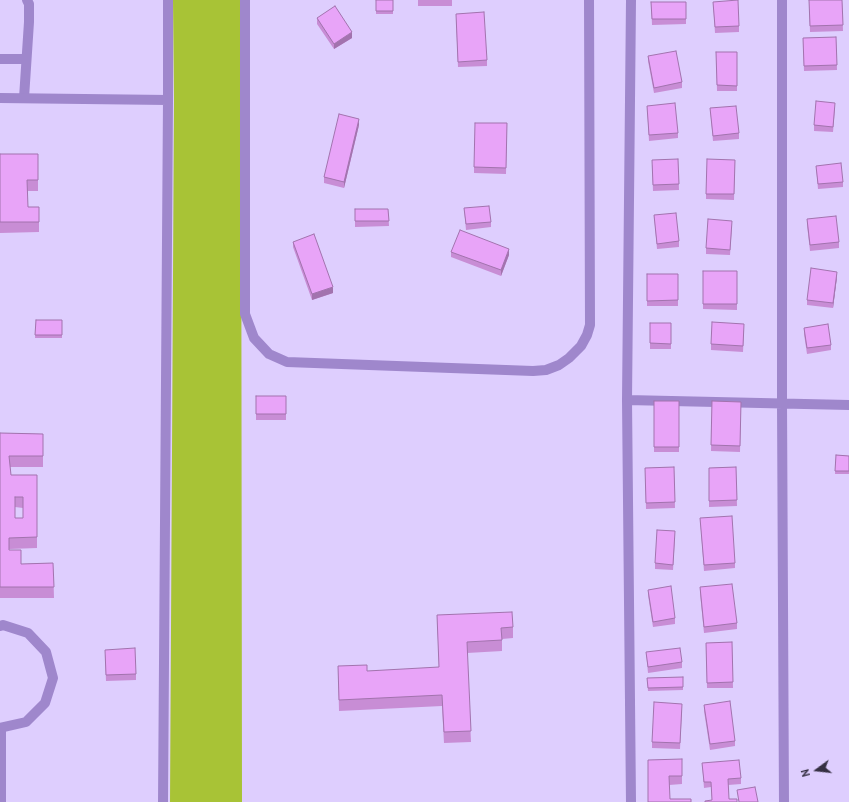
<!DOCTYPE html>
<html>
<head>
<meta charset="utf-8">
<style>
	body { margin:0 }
	#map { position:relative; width:849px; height:802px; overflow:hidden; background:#decefe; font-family:"PT Sans",sans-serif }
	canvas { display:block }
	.north { position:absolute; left:797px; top:750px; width:40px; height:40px; -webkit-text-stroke:3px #decefe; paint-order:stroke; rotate:255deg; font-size:11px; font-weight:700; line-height:16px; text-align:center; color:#352f42 }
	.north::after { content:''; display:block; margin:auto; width:14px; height:18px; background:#352f42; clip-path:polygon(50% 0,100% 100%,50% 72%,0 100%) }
</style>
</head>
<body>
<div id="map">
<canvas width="849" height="802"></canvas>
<div class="north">N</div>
</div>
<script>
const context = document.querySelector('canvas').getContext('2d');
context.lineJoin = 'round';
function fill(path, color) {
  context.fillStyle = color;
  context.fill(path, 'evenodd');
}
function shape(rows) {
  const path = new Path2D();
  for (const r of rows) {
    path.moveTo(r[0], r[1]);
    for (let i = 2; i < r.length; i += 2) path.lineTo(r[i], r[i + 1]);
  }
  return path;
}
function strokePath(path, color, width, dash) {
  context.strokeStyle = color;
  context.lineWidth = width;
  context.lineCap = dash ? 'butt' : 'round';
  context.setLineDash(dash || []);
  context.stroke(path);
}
fill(shape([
	[173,0,241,0,242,802,170,802,174,101]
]), '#a8c336');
strokePath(shape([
	[782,0,782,404,784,802],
	[0,59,26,59],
	[24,98,29,22,29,4,27,0],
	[627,400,849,405],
	[0,626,3,625,28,633,46,652,53,678,45,703,26,722,0,728],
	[1,728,1,802],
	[631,802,627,400,631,0]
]), '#9f87cc', 10);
strokePath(shape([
	[245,0,245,314,254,338,269,354,287,362,533,371,546,370,559,365,569,358,581,346,587,335,590,325,589,0],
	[0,98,168,100],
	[163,802,168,100,168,0]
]), '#9f87cc', 10);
fill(shape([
	[376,0,393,0,393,14,376,14],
	[418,0,452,0,452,6,418,6],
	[809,0,842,0,843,31,810,32],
	[651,2,686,2,686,24,652,25],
	[713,2,739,26,739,32,715,33],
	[317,18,352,38,334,49,317,24],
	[456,19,487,60,487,66,458,67],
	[836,37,837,70,804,71,803,38],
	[716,52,737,52,737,91,717,91],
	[648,56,682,82,682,88,654,93,648,61],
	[647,106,678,133,678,138,649,141],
	[710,108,739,133,739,139,713,141],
	[835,108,833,132,814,131,814,125],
	[507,123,506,174,474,173,474,167],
	[359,125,344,188,324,183,324,177],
	[0,154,38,154,38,191,27,191,28,207,39,207,39,232,0,233],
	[678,159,679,190,653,191,652,165],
	[735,160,734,200,706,199,706,194],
	[816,166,843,182,843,187,818,189],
	[464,208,491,222,491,227,466,230],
	[355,209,388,209,389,226,355,227],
	[654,215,679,241,679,247,657,249],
	[807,219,839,242,839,248,810,251,807,225],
	[732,226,730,255,706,254,706,248],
	[293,242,333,293,312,300,293,247],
	[451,252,509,255,501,276,451,257],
	[737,271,737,310,703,309,703,304],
	[647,274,678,274,678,306,647,306],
	[837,277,833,308,807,305,807,300],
	[36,320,62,320,62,338,35,338],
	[650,323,671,323,671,349,650,349],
	[804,328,831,345,831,350,807,354,804,334],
	[744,330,743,352,711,350,711,344],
	[256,396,286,396,286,420,256,420],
	[654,401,679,401,679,452,654,452],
	[712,401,741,402,740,452,711,451],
	[0,433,43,434,43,467,10,467,11,475,37,475,37,548,9,549,9,550,21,564,53,563,54,598,0,598],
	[15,507,23,508,23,518,15,518],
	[836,455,849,456,849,474,835,474],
	[674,467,675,508,646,509,645,468],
	[736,467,737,506,709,507,709,468],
	[700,518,735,563,735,568,704,571],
	[675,537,673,570,655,569,655,563],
	[700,587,737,623,737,629,704,633,700,593],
	[648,590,675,618,675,624,653,627,648,595],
	[437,615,513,627,513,638,502,639,502,651,467,653,471,742,444,743,442,706,339,711,338,666,367,671,439,668],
	[732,642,733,688,707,688,706,643],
	[646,652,682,662,682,668,648,673],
	[105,655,136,674,136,680,106,681],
	[683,677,683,690,648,691,647,678],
	[704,705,735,741,735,746,710,750,704,711],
	[682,710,680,749,652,748,652,742],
	[682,759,682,784,669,785,648,802],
	[702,763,741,778,741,784,728,785,712,800,711,787,704,788]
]), '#c88dd5');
fill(shape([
	[352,32,352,38,334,49,334,44],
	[359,119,359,125,344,188,344,182],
	[509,249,509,255,501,276,501,270],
	[837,272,837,277,833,308,833,303],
	[333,287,333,293,312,300,312,294]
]), '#a273ae');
const building = shape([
	[376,0,393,0,393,11,376,11,376,0],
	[738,0,739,26,715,27,713,2,738,0],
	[809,0,842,0,843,25,810,26,809,0],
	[651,2,686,2,686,19,652,19,651,2],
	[335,6,352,32,334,44,317,18,335,6],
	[484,12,487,60,458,62,456,14,484,12],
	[836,37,837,65,804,66,803,38,836,37],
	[676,51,682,82,654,88,648,56,676,51],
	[716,52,737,52,737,86,717,85,716,52],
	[816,101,835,103,833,127,814,125,816,101],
	[675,103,678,133,649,135,647,106,675,103],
	[736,106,739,133,713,136,710,108,736,106],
	[339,114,359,119,344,182,324,177,339,114],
	[475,123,507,123,506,168,474,167,475,123],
	[0,154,38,154,38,180,27,180,28,207,39,207,39,222,0,222,0,154],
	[678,159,679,184,653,185,652,160,678,159],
	[707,159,735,160,734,194,706,194,707,159],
	[841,163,843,182,818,184,816,166,841,163],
	[489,206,491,222,466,224,464,208,489,206],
	[355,209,388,209,389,221,355,221,355,209],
	[676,213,679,241,657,244,654,215,676,213],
	[836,216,839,242,810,245,807,219,836,216],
	[708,219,732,221,730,250,706,248,708,219],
	[460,230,509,249,501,270,451,252,460,230],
	[314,234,333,287,312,294,293,242,314,234],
	[811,268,837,272,833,303,807,300,811,268],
	[703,271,737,271,737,304,703,304,703,271],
	[647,274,678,274,678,300,647,301,647,274],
	[36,320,62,320,62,335,35,335,36,320],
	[712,322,744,324,743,346,711,344,712,322],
	[650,323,671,323,671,344,650,343,650,323],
	[828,324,831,345,807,348,804,328,828,324],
	[256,396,286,396,286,414,256,414,256,396],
	[654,401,679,401,679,447,654,447,654,401],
	[712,401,741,402,740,446,711,445,712,401],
	[0,433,43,434,43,456,9,456,11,475,37,475,37,537,9,538,9,550,21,550,21,564,53,563,54,587,0,587,0,433],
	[15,497,23,497,23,518,15,518,15,497],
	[836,455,849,456,849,471,835,471,836,455],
	[674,467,675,502,646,503,645,468,674,467],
	[736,467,737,500,709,501,709,468,736,467],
	[732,516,735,563,704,565,700,518,732,516],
	[657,530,675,531,673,565,655,563,657,530],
	[732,584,737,623,704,627,700,587,732,584],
	[671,586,675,618,653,622,648,590,671,586],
	[512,612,513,627,501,628,502,640,467,642,471,731,444,732,442,695,339,700,338,666,367,665,367,671,439,667,437,615,512,612],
	[732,642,733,682,707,683,706,643,732,642],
	[135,648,136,674,106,675,105,650,135,648],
	[680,648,682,662,648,667,646,652,680,648],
	[683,677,683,687,648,688,647,678,683,677],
	[730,701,735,741,710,744,704,705,730,701],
	[654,702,682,704,680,743,652,742,654,702],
	[682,759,682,776,669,776,670,799,691,799,691,802,648,802,648,760,682,759],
	[739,760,741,778,728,779,729,799,737,799,737,802,705,802,705,801,712,800,711,782,704,782,702,763,739,760],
	[755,787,758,802,739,802,737,790,755,787]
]);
fill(building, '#e8a4f8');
strokePath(building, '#a273ae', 1);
</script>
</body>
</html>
